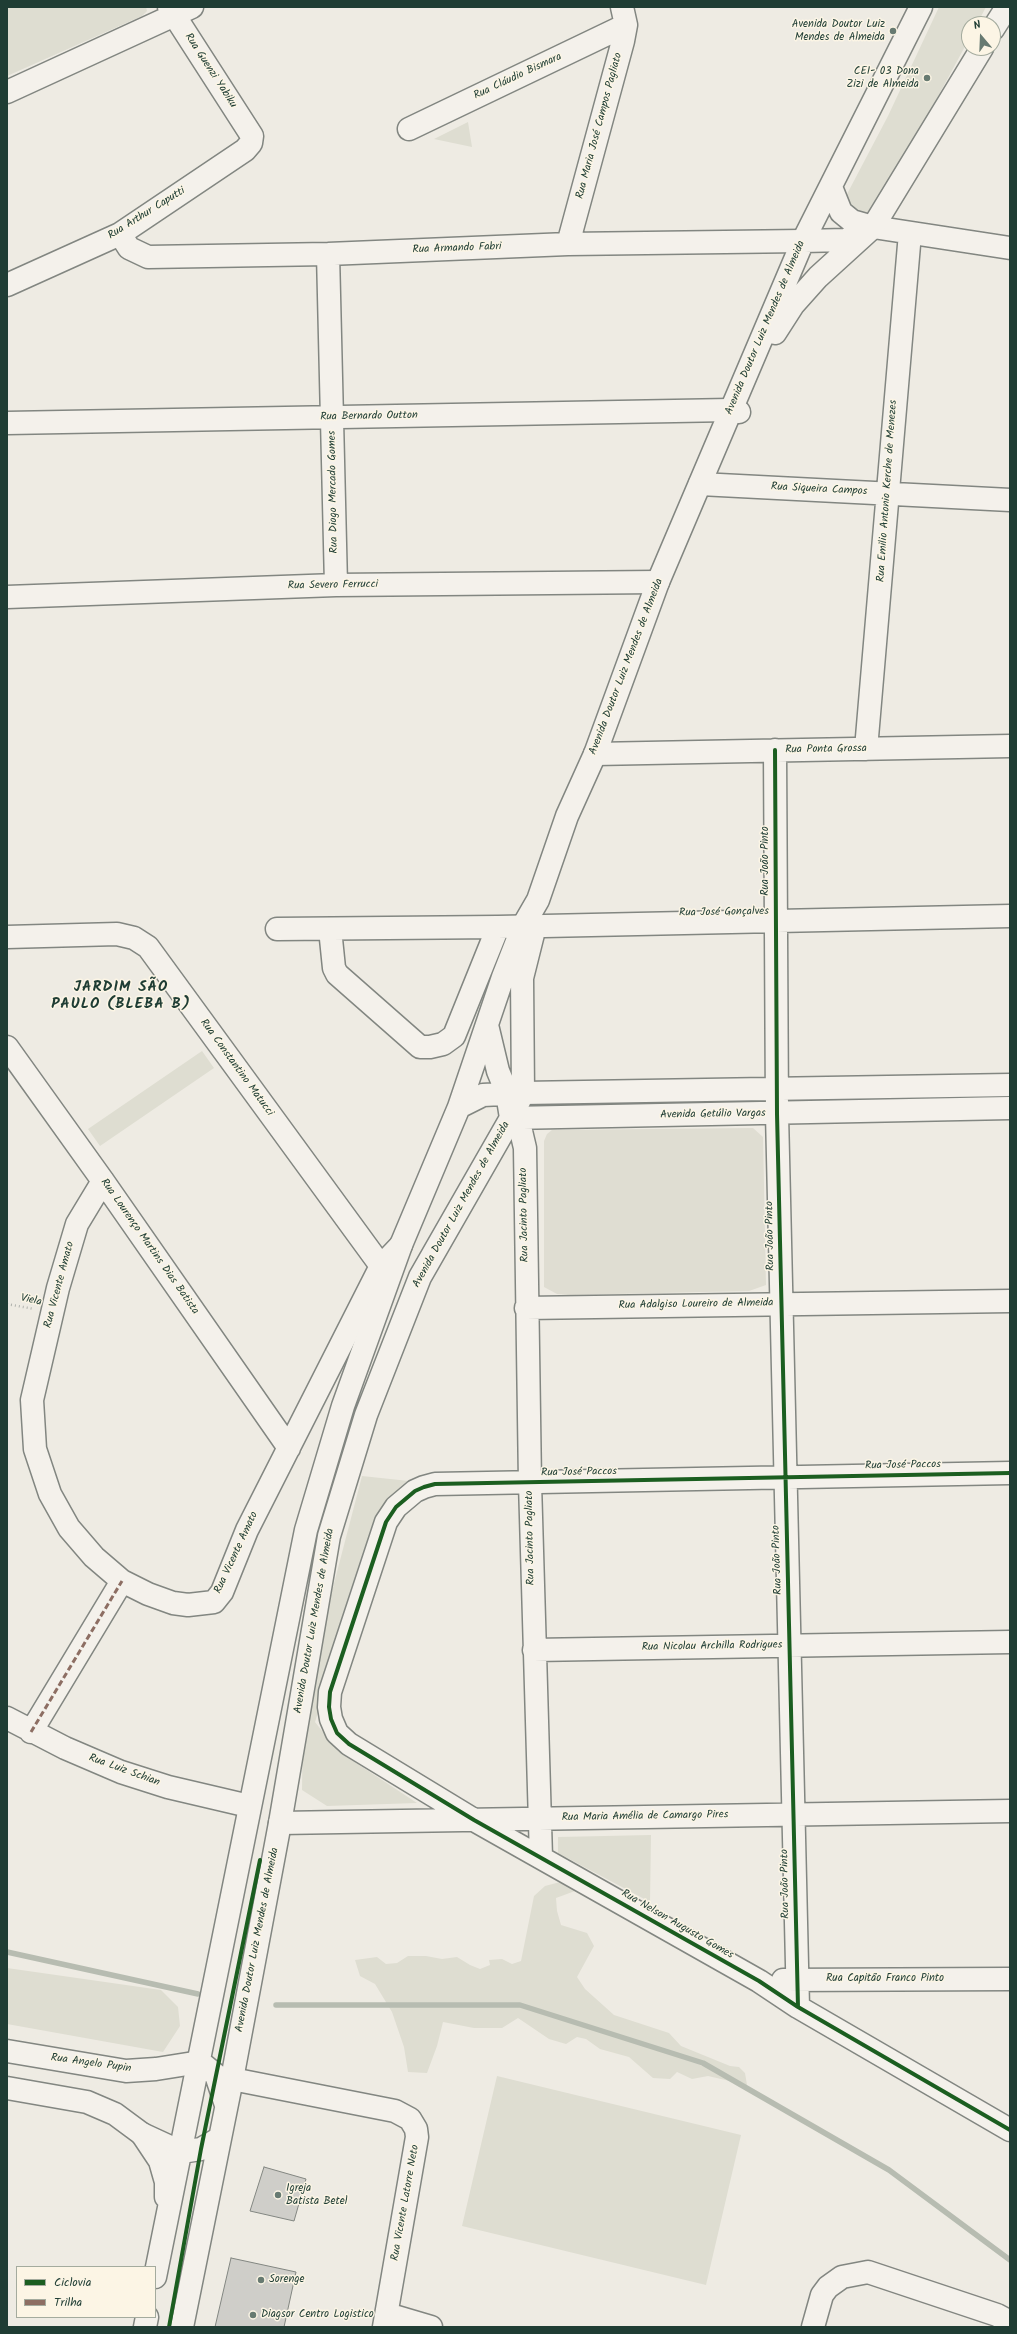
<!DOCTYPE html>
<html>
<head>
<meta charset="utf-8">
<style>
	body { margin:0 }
	#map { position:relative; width:1017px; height:2334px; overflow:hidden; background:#eeebe3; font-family:Kalam,sans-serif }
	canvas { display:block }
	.frame { position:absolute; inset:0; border:8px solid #1f3d34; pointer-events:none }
	.legend { position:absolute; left:16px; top:2266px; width:140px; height:52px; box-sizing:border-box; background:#fcf5e5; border:1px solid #a4ab9e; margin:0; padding:5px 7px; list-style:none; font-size:12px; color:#1f3d34 }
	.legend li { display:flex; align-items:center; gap:8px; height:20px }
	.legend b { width:20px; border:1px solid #a4ab9e }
	.north { position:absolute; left:961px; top:16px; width:40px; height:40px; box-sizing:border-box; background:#fcf5e5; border:1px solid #a4ab9e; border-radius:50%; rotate:341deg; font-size:11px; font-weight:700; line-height:16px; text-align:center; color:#1f3d34 }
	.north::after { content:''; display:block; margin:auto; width:14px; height:18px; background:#677a71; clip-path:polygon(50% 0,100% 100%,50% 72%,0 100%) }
</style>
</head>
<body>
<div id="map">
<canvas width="1017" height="2334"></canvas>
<div class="frame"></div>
<ul class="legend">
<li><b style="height:5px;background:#1b5e20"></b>Ciclovia</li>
<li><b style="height:5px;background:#8d6e63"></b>Trilha</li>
</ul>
<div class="north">N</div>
</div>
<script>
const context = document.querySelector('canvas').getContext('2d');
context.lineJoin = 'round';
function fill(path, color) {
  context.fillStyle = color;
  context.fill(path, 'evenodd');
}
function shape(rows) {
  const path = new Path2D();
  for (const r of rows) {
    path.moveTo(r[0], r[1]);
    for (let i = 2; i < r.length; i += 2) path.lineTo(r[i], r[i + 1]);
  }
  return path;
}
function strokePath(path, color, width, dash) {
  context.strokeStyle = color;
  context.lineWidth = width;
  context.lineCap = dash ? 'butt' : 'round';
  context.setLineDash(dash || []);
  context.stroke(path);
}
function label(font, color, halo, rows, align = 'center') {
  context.font = font + ' Kalam,sans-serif';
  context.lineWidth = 3;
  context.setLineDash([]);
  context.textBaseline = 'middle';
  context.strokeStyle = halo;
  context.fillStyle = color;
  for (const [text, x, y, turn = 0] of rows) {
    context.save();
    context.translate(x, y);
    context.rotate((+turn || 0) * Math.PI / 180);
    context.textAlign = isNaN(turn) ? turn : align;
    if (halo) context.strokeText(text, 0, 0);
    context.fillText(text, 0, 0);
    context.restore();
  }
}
fill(shape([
	[753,1128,763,1137,766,1285,749,1291,570,1295,557,1294,544,1287,544,1141,547,1134,552,1130]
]), '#dfddd2');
fill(shape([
	[7,7,146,7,147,11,142,16,7,76],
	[939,7,986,7,977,24,969,24,969,39,922,126,866,219,855,214,846,196,888,116],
	[468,122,472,147,434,139],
	[202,1051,214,1068,100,1146,88,1129],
	[362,1476,409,1481,383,1511,362,1558,334,1662,315,1722,338,1751,417,1803,327,1806,302,1790,303,1715,331,1595],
	[651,1835,650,1902,558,1853,558,1837],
	[560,1882,571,1884,575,1891,556,1898,557,1911,561,1925,587,1933,594,1946,577,1977,585,1989,614,2015,669,2033,681,2046,730,2066,739,2067,745,2073,747,2085,708,2076,692,2079,677,2072,670,2079,653,2078,629,2057,600,2049,586,2039,577,2037,566,2044,549,2039,518,2018,502,2028,474,2028,443,2022,437,2046,427,2073,408,2072,404,2047,392,2012,375,1984,360,1976,355,1960,377,1957,386,1964,397,1963,408,1956,426,1956,442,1959,457,1957,470,1965,480,1969,490,1965,489,1960,502,1959,512,1964,521,1961,534,1896,545,1886],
	[7,1968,161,1990,178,2007,180,2026,163,2052,7,2024],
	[497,2076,741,2135,706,2285,462,2226]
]), '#deddd1');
strokePath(shape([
	[7,1952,198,1994],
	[276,2005,520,2005,703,2063,889,2170,1010,2260]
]), '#b7bcb1', 5.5);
const building = shape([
	[264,2167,306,2179,294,2221,250,2211,264,2167],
	[231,2258,296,2272,284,2327,215,2327,231,2258]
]);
fill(building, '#cfcec9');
strokePath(building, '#828681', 1);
const minor = shape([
	[7,92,192,7],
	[409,129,626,25],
	[873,227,1010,248],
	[120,234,129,248,148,257,328,254,568,244,803,241],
	[568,244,623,41,626,25,622,7],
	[328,254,336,585],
	[7,285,120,234,245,150,251,143,252,136,169,7],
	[7,423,730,410,739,412],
	[700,484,1010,500],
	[7,597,336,585,658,582],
	[866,749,910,233],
	[775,750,777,1114,798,2007],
	[595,754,1010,746],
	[277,929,498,927,1010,916],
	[330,929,334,968,337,974,420,1047,430,1047,443,1044,454,1036,498,927],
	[7,937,117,934,134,938,148,947,381,1266],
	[7,1047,103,1181,289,1448],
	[523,1093,1010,1085],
	[511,1118,521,1131,525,1148,530,1483,541,1857],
	[511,1118,1010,1108],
	[103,1181,77,1224,58,1288,32,1400,35,1449,50,1494,69,1528,94,1557,122,1581,148,1594,173,1603,188,1605,214,1602,222,1592,247,1530,381,1266,401,1245],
	[526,1308,1010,1301],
	[1010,1473,435,1484,424,1487,415,1491,396,1507,386,1522,330,1692,329,1707,331,1719,337,1733,349,1744,474,1820,759,1981,798,2007,1010,2130],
	[534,1650,1010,1642],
	[7,1718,65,1748,121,1772,168,1787,249,1806],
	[31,1732,122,1581],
	[280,1823,1010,1811],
	[783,1980,1010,1979],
	[7,2051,126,2071,156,2069,200,2062],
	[232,2079,395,2111,410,2119,416,2129,417,2137,384,2327],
	[7,2088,87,2102,115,2114,142,2134,181,2152],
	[387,2314,431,2327],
	[813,2327,822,2295,828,2287,842,2277,868,2272,997,2315,1010,2322]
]);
const major = shape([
	[993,29,1007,7],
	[831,187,841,212,852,221,873,227],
	[803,241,846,240,861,232],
	[775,333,793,305,818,277,873,227,982,48],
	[487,1025,498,1071,507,1093,511,1118],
	[459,1107,483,1095,522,1093],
	[200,2062,216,2075,226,2105],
	[142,2134,160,2161,166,2182,166,2197],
	[181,2152,201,2149,220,2138],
	[155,2277,306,1530,343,1406,401,1245,459,1107,503,977,523,926,538,900,567,816,595,754,658,582,803,241,921,7],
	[145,2327,147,2317],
	[182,2327,232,2079,280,1823,329,1536,366,1415,420,1277,511,1118,523,1093,522,978,534,930]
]);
strokePath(minor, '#828681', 25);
strokePath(major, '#828681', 25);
strokePath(shape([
	[7,1304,34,1309]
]), '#afb1ac', 2.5, [1, 3]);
strokePath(minor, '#f4f1eb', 22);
strokePath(major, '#f4f1eb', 22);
strokePath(shape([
	[31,1732,122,1581]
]), '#8d6e63', 3, [6, 3]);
strokePath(shape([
	[775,750,777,1114,798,2007],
	[1010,1473,435,1484,424,1487,415,1491,396,1507,386,1522,330,1692,329,1707,331,1719,337,1733,349,1744,474,1820,759,1981,798,2007,1010,2130],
	[169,2327,201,2149,260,1860]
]), '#1b5e20', 4);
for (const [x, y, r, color] of [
	[893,31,4,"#677a71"],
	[927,78,4,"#677a71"],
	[278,2195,4,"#677a71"],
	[261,2280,4,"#677a71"],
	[253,2315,4,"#677a71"]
]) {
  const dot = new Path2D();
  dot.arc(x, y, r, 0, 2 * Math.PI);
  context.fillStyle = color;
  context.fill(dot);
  strokePath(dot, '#fcf5e5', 1.5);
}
label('11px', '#1f3d34', '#fcf5e5', [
	["Avenida Doutor Luiz",885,25,"right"],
	["Mendes de Almeida",885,38,"right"],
	["CEI- 03 Dona",919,72,"right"],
	["Zizi de Almeida",919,85,"right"],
	["Igreja",286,2189],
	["Batista Betel",286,2202],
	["Sorenge",269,2280],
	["Diagsor Centro Logistico",261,2315]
], 'left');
label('11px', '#1f3d34', '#fcf5e5', [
	["Rua Guenzi Yabiku",210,71,57],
	["Rua Cláudio Bismara",518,77,-25],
	["Rua Maria José Campos Pagliato",600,126,-75],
	["Rua Arthur Caputti",147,214,-32],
	["Rua Armando Fabri",457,249,-2],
	["Avenida Doutor Luiz Mendes de Almeida",766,328,-67],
	["Rua Bernardo Outton",369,417,-1],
	["Rua Siqueira Campos",819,490,3],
	["Rua Emilio Antonio Kerche de Menezes",888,491,-86],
	["Rua Diogo Mercado Gomes",334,492,-91],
	["Rua Severo Ferrucci",333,586,-1],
	["Avenida Doutor Luiz Mendes de Almeida",627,667,-69],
	["Rua Ponta Grossa",826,750,-1],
	["Rua João Pinto",766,861,-90],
	["Rua José Gonçalves",724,913,-1],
	["Rua Constantino Matucci",236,1068,54],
	["Avenida Getúlio Vargas",713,1115,-1],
	["Avenida Doutor Luiz Mendes de Almeida",462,1205,-61],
	["Rua Jacinto Pagliato",525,1215,-91],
	["Rua João Pinto",771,1236,-91],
	["Rua Lourenço Martins Dias Batista",149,1247,55],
	["Rua Vicente Amato",60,1285,-75],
	["Viela",31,1301,12],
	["Rua Adalgiso Loureiro de Almeida",696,1305,-1],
	["Rua José Paccos",903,1466,-1],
	["Rua José Paccos",579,1473,-1],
	["Rua Jacinto Pagliato",531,1538,-91],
	["Rua Vicente Amato",237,1553,-65],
	["Rua João Pinto",778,1560,-92],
	["Avenida Doutor Luiz Mendes de Almeida",315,1621,-80],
	["Rua Nicolau Archilla Rodrigues",712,1647,-1],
	["Rua Luiz Schian",124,1771,20],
	["Rua Maria Amélia de Camargo Pires",645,1817,-1],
	["Rua João Pinto",786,1884,-91],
	["Rua Nelson Augusto Gomes",677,1925,30],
	["Avenida Doutor Luiz Mendes de Almeida",258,1940,-79],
	["Rua Capitão Franco Pinto",885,1979],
	["Rua Angelo Pupin",91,2064,8],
	["Rua Vicente Latorre Neto",406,2203,-80]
]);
context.letterSpacing = '1px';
label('bold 15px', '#1f3d34', '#fcf5e5', [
	["JARDIM SÃO",121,988],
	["PAULO (BLEBA B)",121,1005]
]);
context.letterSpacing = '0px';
</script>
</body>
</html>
